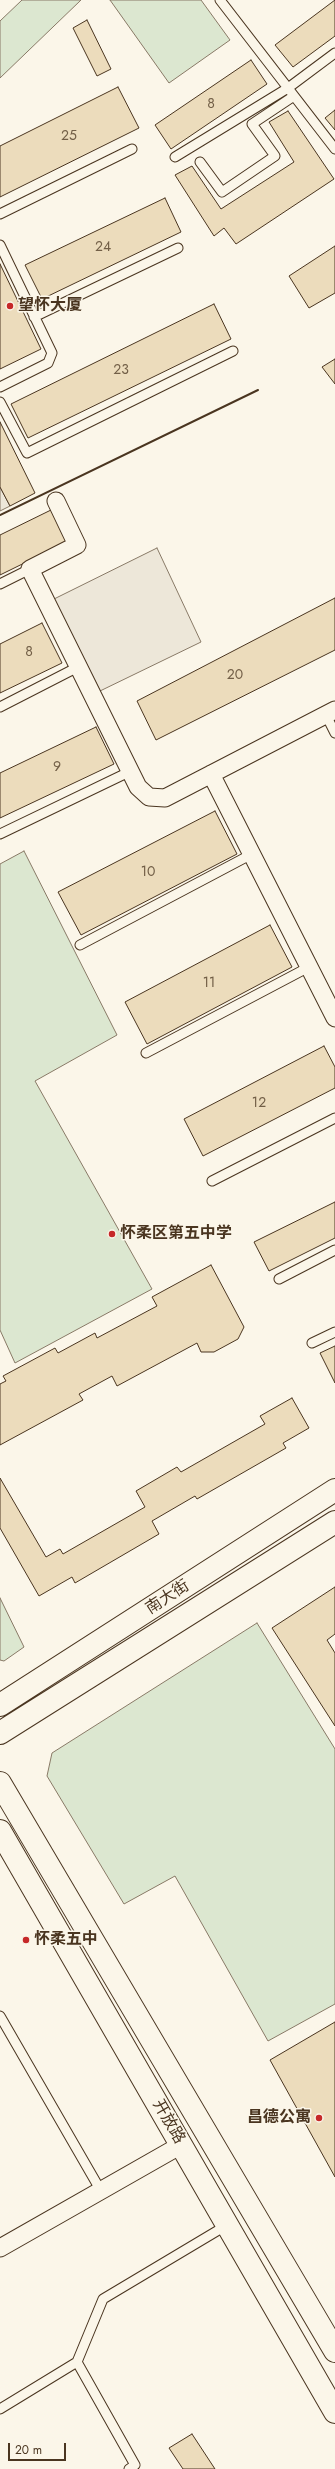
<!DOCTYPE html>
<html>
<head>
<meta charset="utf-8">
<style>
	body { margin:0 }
	#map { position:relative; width:335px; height:2469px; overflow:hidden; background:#fbf6e9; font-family:Jost,sans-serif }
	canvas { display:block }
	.scale { position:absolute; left:8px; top:2443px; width:58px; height:18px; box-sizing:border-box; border:2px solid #4a3520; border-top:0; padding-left:5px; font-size:12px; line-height:14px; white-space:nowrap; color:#4a3520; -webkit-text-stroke:3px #fbf6e9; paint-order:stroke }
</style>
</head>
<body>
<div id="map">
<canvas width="335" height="2469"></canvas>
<div class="scale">20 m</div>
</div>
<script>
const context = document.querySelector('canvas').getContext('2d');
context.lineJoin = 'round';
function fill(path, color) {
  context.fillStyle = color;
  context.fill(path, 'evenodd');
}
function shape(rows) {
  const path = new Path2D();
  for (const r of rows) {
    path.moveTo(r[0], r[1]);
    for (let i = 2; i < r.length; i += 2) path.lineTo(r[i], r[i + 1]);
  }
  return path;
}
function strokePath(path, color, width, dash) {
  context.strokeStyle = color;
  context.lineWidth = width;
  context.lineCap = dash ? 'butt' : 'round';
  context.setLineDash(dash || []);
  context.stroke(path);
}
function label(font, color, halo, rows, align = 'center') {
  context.font = font + ' Jost,"Noto Sans SC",sans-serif';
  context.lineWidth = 3;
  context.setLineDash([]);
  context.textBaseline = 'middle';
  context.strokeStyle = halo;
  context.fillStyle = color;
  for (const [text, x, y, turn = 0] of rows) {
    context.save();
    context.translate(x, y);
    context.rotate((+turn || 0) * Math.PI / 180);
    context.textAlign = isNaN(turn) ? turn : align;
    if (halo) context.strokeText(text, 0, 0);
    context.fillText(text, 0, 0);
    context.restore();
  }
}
const green = shape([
	[22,0,81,0,0,78,0,21,22,0],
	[110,0,201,0,230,40,169,83,110,0],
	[24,851,117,1035,35,1081,152,1289,15,1363,0,1330,0,864,24,851],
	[0,1598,24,1647,4,1661,0,1660,0,1598],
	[257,1623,335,1749,335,2004,268,2041,175,1876,124,1904,47,1776,52,1753,257,1623]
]);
fill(green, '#dce7d0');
strokePath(green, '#887966', 1);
const parking = shape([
	[0,487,10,506,0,511,0,487],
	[157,548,201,642,100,691,54,599,157,548]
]);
fill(parking, '#ede7d9');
strokePath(parking, '#887966', 1);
const building = shape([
	[335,0,335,36,293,67,275,45,335,0],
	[87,20,111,69,97,76,73,28,87,20],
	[251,60,267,84,171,149,155,125,251,60],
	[118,87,139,128,0,197,0,146,118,87],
	[335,110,335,130,325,118,335,110],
	[288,111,334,179,236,244,224,228,214,236,175,175,192,166,221,209,294,162,269,122,288,111],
	[165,198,181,232,42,299,25,265,165,198],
	[335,246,335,293,309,308,289,276,335,246],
	[0,264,41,349,0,369,0,264],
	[214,304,231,339,28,438,11,404,214,304],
	[335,359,335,384,322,367,335,359],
	[0,422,35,493,10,506,0,487,0,422],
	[51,510,67,542,0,575,0,535,51,510],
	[335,598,335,650,156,740,137,701,335,598],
	[42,623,62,663,0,693,0,644,42,623],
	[96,727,114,764,0,818,0,773,96,727],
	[215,811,237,854,81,935,58,892,215,811],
	[270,925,292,967,147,1044,125,1002,270,925],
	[324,1046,335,1067,335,1088,203,1156,184,1119,324,1046],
	[335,1202,335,1238,269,1271,254,1242,335,1202],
	[211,1265,244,1327,238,1339,214,1352,201,1352,197,1343,117,1386,112,1376,79,1394,83,1400,0,1445,0,1384,6,1381,3,1376,55,1348,58,1353,95,1333,97,1338,157,1306,152,1297,211,1265],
	[335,1346,335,1383,320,1353,335,1346],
	[292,1398,309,1428,283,1443,286,1448,197,1499,195,1496,152,1521,159,1534,75,1583,72,1577,39,1596,0,1528,0,1478,46,1557,60,1549,63,1554,145,1507,136,1491,177,1467,181,1472,265,1424,260,1416,292,1398],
	[335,1587,335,1634,327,1640,335,1653,335,1726,272,1628,335,1587],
	[335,2022,335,2177,270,2060,335,2022],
	[192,2434,215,2469,183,2469,169,2448,192,2434]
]);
fill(building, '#ecdcbc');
strokePath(building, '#4a3520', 1);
const service = shape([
	[220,0,335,149],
	[175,157,288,88,335,53],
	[200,162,222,192,275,156,252,124,294,96],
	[0,214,132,149],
	[0,245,52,353,48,363,0,387],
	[34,317,178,248],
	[0,402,27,453,233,351],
	[0,584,30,569],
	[0,707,78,667],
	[326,715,335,733],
	[0,834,131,771],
	[80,945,252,854],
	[146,1053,309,967],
	[212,1181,335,1118],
	[279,1279,335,1250],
	[312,1343,335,1332],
	[0,2016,101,2191],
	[77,2362,103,2299,227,2225],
	[0,2409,77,2362,135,2465,129,2469]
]);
const minor = shape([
	[56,501,77,545,30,569,138,787,149,797,165,798,335,710],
	[211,774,335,1018],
	[0,2248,181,2145]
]);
const secondary = shape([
	[0,1705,335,1490],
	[0,1733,335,1522],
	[0,1783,335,2351],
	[0,1831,335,2412]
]);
strokePath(service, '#4a3520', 11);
strokePath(minor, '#4a3520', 19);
strokePath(secondary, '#4a3520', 24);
strokePath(service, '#fbf6e9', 9);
strokePath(minor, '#fbf6e9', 17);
strokePath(secondary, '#fbf6e9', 22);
strokePath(shape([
	[0,515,258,390]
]), '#4a3520', 2);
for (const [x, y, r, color] of [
	[10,306,4,"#c62828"],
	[112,1234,4,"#c62828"],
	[26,1940,4,"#c62828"],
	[319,2118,4,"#c62828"]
]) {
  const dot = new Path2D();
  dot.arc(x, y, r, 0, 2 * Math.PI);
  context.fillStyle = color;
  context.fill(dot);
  strokePath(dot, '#fbf6e9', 1.5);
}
label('14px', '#725f47', null, [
	["8",211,105],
	["25",69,137],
	["24",103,248],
	["23",121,371],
	["8",29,653],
	["20",235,676],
	["9",57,768],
	["10",148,873],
	["11",209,984],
	["12",259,1104]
]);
label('bold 16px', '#4a3520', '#fbf6e9', [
	["望怀大厦",18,306],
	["怀柔区第五中学",120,1234],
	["怀柔五中",34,1940],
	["昌德公寓",311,2118,"right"]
], 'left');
label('16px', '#4a3520', '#fbf6e9', [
	["南大街",168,1598,-33],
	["开放路",168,2122,60]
]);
</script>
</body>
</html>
